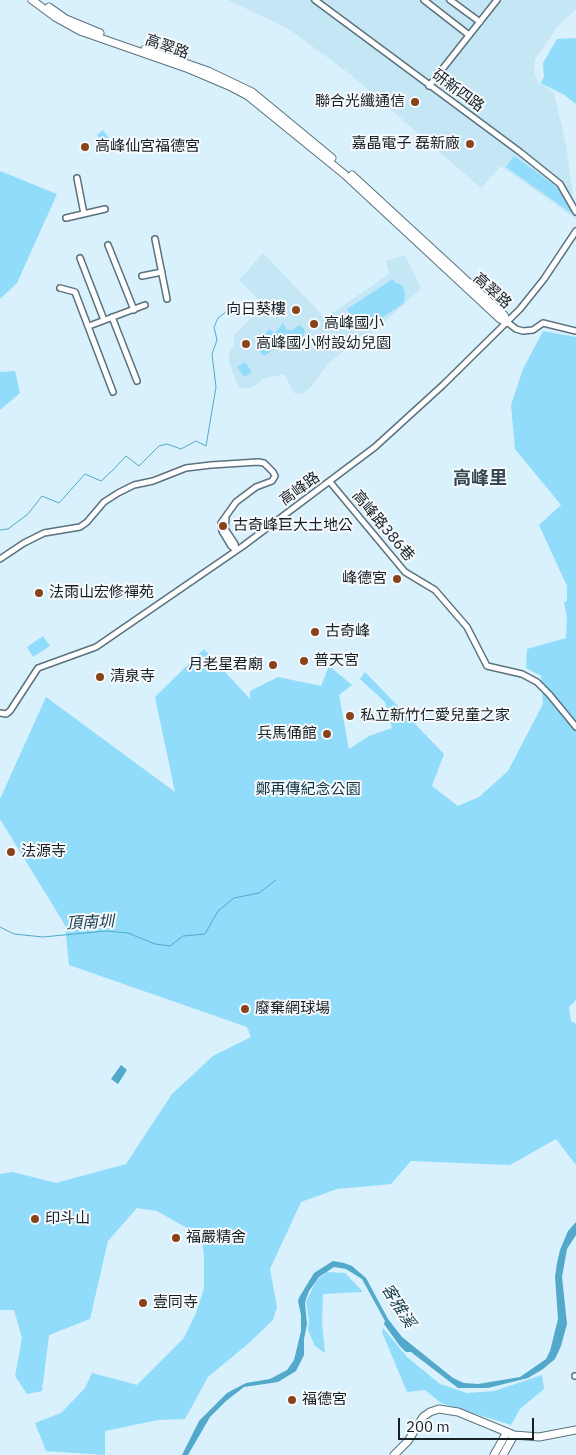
<!DOCTYPE html>
<html>
<head>
<meta charset="utf-8">
<style>
	body { margin:0 }
	#map { position:relative; width:576px; height:1455px; overflow:hidden; background:#d8f1fc; font-family:"IBM Plex Sans",sans-serif }
	canvas { display:block }
	.scale { position:absolute; left:398px; top:1418px; width:136px; height:22px; box-sizing:border-box; border:2px solid #172024; border-top:0; padding-left:6px; font-size:15px; line-height:18px; white-space:nowrap; color:#172024; -webkit-text-stroke:4px #f6fafd; paint-order:stroke }
</style>
</head>
<body>
<div id="map">
<canvas width="576" height="1455"></canvas>
<div class="scale">200 m</div>
</div>
<script>
const context = document.querySelector('canvas').getContext('2d');
context.lineJoin = 'round';
function fill(path, color) {
  context.fillStyle = color;
  context.fill(path, 'evenodd');
}
function shape(rows) {
  const path = new Path2D();
  for (const r of rows) {
    path.moveTo(r[0], r[1]);
    for (let i = 2; i < r.length; i += 2) path.lineTo(r[i], r[i + 1]);
  }
  return path;
}
function strokePath(path, color, width, dash) {
  context.strokeStyle = color;
  context.lineWidth = width;
  context.lineCap = dash ? 'butt' : 'round';
  context.setLineDash(dash || []);
  context.stroke(path);
}
function label(font, color, halo, rows, align = 'center') {
  context.font = font + ' "IBM Plex Sans","Noto Sans TC",sans-serif';
  context.lineWidth = 4;
  context.setLineDash([]);
  context.textBaseline = 'middle';
  context.strokeStyle = halo;
  context.fillStyle = color;
  for (const [text, x, y, turn = 0] of rows) {
    context.save();
    context.translate(x, y);
    context.rotate((+turn || 0) * Math.PI / 180);
    context.textAlign = isNaN(turn) ? turn : align;
    if (halo) context.strokeText(text, 0, 0);
    context.fillText(text, 0, 0);
    context.restore();
  }
}
fill(shape([
	[228,0,576,0,576,9,559,25,535,59,534,71,538,82,554,93,566,145,576,219,501,166,481,188,351,75,289,29],
	[263,253,325,318,389,274,386,261,405,255,421,288,375,331,362,335,327,365,311,387,301,394,294,393,284,374,263,379,251,388,240,388,237,384,229,361,229,353,234,345,234,335,264,305,239,280]
]), '#c5e6f5');
fill(shape([
	[576,38,576,104,563,94,542,84,541,82,544,77,543,63,557,39],
	[103,130,111,141,105,146,97,135],
	[514,156,557,187,574,215,506,167],
	[0,171,57,194,17,283,0,299],
	[393,279,395,283,400,284,403,287,405,292,404,303,367,328,359,328,353,324,347,309],
	[283,323,287,330,292,330,300,325,305,330,303,340,280,345,264,356,255,346,269,329,275,333],
	[543,331,576,337,576,1000,569,1007,571,1021,576,1024,576,1165,556,1139,510,1165,411,1161,391,1184,337,1189,301,1202,270,1269,277,1307,273,1320,249,1343,208,1377,185,1419,158,1420,105,1431,105,1455,46,1451,35,1423,61,1413,85,1388,92,1373,137,1385,184,1338,196,1313,204,1288,204,1256,201,1236,157,1211,137,1208,108,1241,90,1319,49,1335,42,1391,27,1394,15,1376,22,1338,14,1310,0,1310,0,1174,13,1172,56,1183,126,1164,172,1094,213,1056,251,1037,247,1027,69,965,65,925,0,819,0,799,46,697,175,792,155,697,204,649,250,699,250,691,278,677,321,686,329,666,352,685,339,695,349,749,369,736,392,728,385,702,360,679,365,672,444,754,432,786,458,806,479,797,508,771,543,704,541,676,526,668,527,649,566,638,567,618,564,602,567,601,567,586,539,525,561,505,515,449,511,405,523,369],
	[245,362,252,372,244,377,237,367],
	[15,371,20,393,0,410,0,372],
	[43,636,50,646,33,657,27,647],
	[327,1272,345,1273,363,1292,323,1294,322,1323,325,1353,315,1346,308,1330,309,1320,306,1302,316,1281],
	[383,1328,407,1357,440,1384,467,1393,494,1391,542,1375,544,1389,520,1409,511,1425,441,1403,425,1390,407,1392,382,1332]
]), '#91dbfb');
fill(shape([
	[121,1065,127,1070,118,1084,111,1079],
	[576,1222,576,1235,567,1249,562,1277,567,1324,561,1346,555,1359,543,1369,528,1378,488,1388,458,1388,411,1352,406,1352,399,1345,384,1324,385,1321,362,1279,346,1269,334,1267,319,1277,309,1291,306,1299,305,1303,307,1324,304,1339,304,1355,296,1371,278,1382,244,1387,226,1401,210,1417,188,1455,182,1455,199,1421,227,1393,246,1383,270,1379,287,1370,294,1360,301,1331,301,1315,298,1301,300,1296,314,1273,333,1261,344,1263,352,1266,366,1278,388,1319,402,1337,453,1378,464,1383,478,1384,520,1377,546,1359,550,1351,558,1319,555,1277,557,1263,560,1250,568,1231]
]), '#52a9cb');
strokePath(shape([
	[0,530,8,529,28,514,42,496,59,503,85,474,101,481,113,470,126,456,139,466,159,446,167,444,181,449,196,441,206,446,216,387,212,354,217,340,214,327,218,318,236,304],
	[0,927,14,934,43,937,106,931,128,933,155,944,170,946,183,936,205,934,218,911,234,898,259,893,276,880]
]), '#52a9cb', 1);
const street = shape([
	[315,0,520,152,560,184,576,212],
	[424,0,469,35],
	[450,0,480,22],
	[429,86,497,0],
	[77,178,84,214],
	[66,218,105,209],
	[155,239,167,299],
	[108,245,134,310],
	[80,258,104,320],
	[142,276,162,272],
	[60,288,75,292,113,392],
	[112,317,137,381],
	[507,322,516,329,523,331,533,330,543,323,576,331],
	[89,326,145,305],
	[330,482,405,572,435,590,467,627,487,666,522,674,537,682,549,694,576,727],
	[226,519,225,529,235,544,236,550],
	[0,559,24,543,44,533,80,527,87,522,104,502,118,493,134,485,153,481,186,468,211,465,258,462,264,463,273,472,275,476,272,481,256,487,236,502,221,523,222,531,231,546,236,550],
	[0,713,6,714,10,711,38,668,96,647,243,546,375,447,443,385,520,309,544,279,576,231],
	[575,1376,576,1376]
]);
const secondary = shape([
	[32,0,55,17,80,31,189,69,229,86,248,96,344,174,500,319,507,322],
	[49,7,66,19,100,33],
	[145,49,208,71,252,92,332,158],
	[352,175,504,315,507,322],
	[394,1455,408,1441,423,1417,430,1412,439,1409,458,1412,514,1435,539,1437,576,1430],
	[494,1455,507,1432],
	[503,1455,514,1435]
]);
strokePath(street, '#5b717b', 8);
strokePath(secondary, '#5b717b', 9);
strokePath(street, '#fff', 5);
strokePath(secondary, '#fff', 7);
for (const [x, y, r, color] of [
	[415,102,5,"#88431b"],
	[470,144,5,"#88431b"],
	[85,147,5,"#88431b"],
	[296,310,5,"#88431b"],
	[314,324,5,"#88431b"],
	[246,344,5,"#88431b"],
	[223,526,5,"#88431b"],
	[397,579,5,"#88431b"],
	[39,593,5,"#88431b"],
	[315,632,5,"#88431b"],
	[304,661,5,"#88431b"],
	[273,665,5,"#88431b"],
	[100,677,5,"#88431b"],
	[350,716,5,"#88431b"],
	[327,734,5,"#88431b"],
	[11,852,5,"#88431b"],
	[245,1009,5,"#88431b"],
	[35,1219,5,"#88431b"],
	[176,1238,5,"#88431b"],
	[143,1303,5,"#88431b"],
	[292,1400,5,"#88431b"]
]) {
  const dot = new Path2D();
  dot.arc(x, y, r, 0, 2 * Math.PI);
  context.fillStyle = color;
  context.fill(dot);
  strokePath(dot, '#f6fafd', 2);
}
label('15px', '#172024', '#f6fafd', [
	["高翠路",167,47,19],
	["研新四路",458,91,36],
	["高翠路",492,291,42],
	["高峰路",300,489,-36],
	["高峰路386巷",383,526,50]
]);
label('15px', '#172024', '#f6fafd', [
	["聯合光纖通信",405,102,"right"],
	["嘉晶電子 磊新廠",460,144,"right"],
	["高峰仙宮福德宮",95,147],
	["向日葵樓",286,310,"right"],
	["高峰國小",324,324],
	["高峰國小附設幼兒園",256,344],
	["古奇峰巨大土地公",233,526],
	["峰德宮",387,579,"right"],
	["法雨山宏修禪苑",49,593],
	["古奇峰",325,632],
	["普天宮",314,661],
	["月老星君廟",263,665,"right"],
	["清泉寺",110,677],
	["私立新竹仁愛兒童之家",360,716],
	["兵馬俑館",317,734,"right"],
	["法源寺",21,852],
	["廢棄網球場",255,1009],
	["印斗山",45,1219],
	["福嚴精舍",186,1238],
	["壹同寺",153,1303],
	["福德宮",302,1400]
], 'left');
label('15px', '#0e3645', '#f6fafd', [
	["鄭再傳紀念公園",308,790]
]);
label('italic 16px', '#1a4050', '#f6fafd', [
	["頂南圳",90,923,-3],
	["客雅溪",398,1306,58]
]);
label('bold 18px', '#324750', '#f6fafd', [
	["高峰里",480,479]
]);
</script>
</body>
</html>
